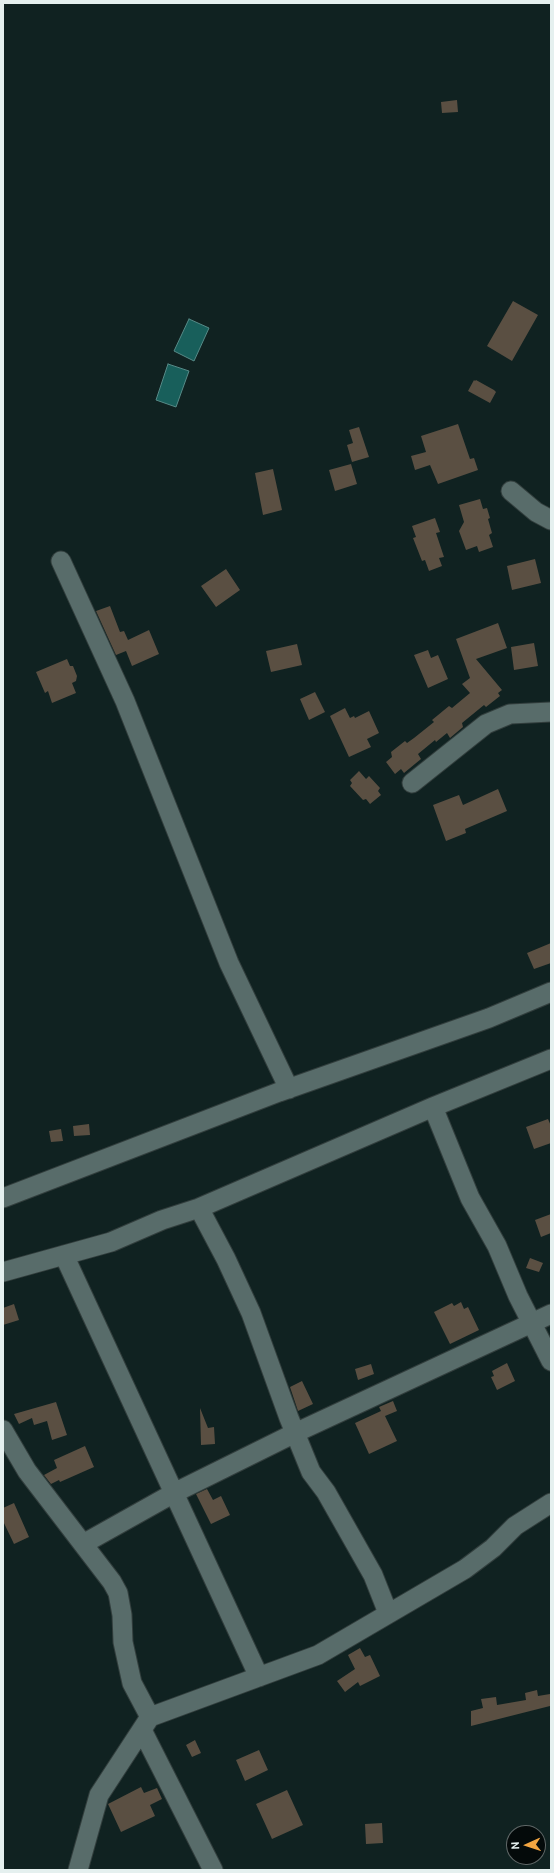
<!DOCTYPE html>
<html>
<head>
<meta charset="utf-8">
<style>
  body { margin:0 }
  #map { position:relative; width:554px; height:1873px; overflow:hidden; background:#102221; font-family:Cabin,sans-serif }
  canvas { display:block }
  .frame { position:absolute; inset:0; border:4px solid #e5f0ef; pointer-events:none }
  .north { position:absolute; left:506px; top:1825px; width:40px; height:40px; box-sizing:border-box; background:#040a0a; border:1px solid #5e6666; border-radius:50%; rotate:267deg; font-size:11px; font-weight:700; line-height:16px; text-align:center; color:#e5f0ef }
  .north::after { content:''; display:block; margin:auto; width:14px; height:18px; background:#f2a541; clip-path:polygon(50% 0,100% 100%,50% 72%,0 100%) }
</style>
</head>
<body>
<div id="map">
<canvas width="554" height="1873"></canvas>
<div class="frame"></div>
<div class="north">N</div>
</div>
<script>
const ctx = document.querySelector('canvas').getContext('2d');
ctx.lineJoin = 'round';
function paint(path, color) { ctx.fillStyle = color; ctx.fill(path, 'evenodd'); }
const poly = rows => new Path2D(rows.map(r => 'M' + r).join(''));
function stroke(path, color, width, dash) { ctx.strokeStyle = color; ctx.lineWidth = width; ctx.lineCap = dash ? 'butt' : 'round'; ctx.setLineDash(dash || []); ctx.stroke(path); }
const water = poly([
  [189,319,209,328,194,361,174,351,189,319],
  [168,364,189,371,176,407,156,400,168,364]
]);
const building = poly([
  [457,100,458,112,442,113,441,102],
  [513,301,538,315,512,361,487,346],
  [474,380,475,381,476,380,494,390,496,392,490,403,468,391],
  [458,424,470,459,474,458,478,470,438,484,430,465,415,470,411,456,426,452,421,436],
  [359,427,369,457,352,462,347,445,353,443,349,430],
  [351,464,357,484,335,491,329,470],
  [273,469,282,510,263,515,255,473],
  [480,499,483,509,487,508,490,518,488,519,492,533,489,535,493,547,479,552,477,546,466,550,459,531,464,522,459,505],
  [435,518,440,532,436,533,444,557,439,558,442,566,429,571,425,560,422,561,413,538,416,537,412,526],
  [535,559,541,583,512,590,507,566],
  [226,569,240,590,216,607,201,586],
  [110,606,120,632,124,631,128,640,149,630,159,654,132,666,126,651,116,655,96,611],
  [498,623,507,648,476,659,502,690,498,693,500,696,486,707,484,705,462,723,463,727,450,738,447,733,436,742,435,740,418,754,421,759,404,773,401,769,395,774,386,762,392,757,391,752,405,741,407,743,414,738,434,722,432,720,449,706,452,708,470,693,462,684,470,678,456,639],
  [534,643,538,666,514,670,511,647],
  [297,644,302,665,271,672,266,651],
  [428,650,431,658,438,655,448,679,428,688,414,655],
  [67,659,70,666,73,666,77,676,76,681,72,683,76,693,52,703,48,691,45,693,36,672],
  [315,692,325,712,309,720,300,699],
  [345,708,350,718,354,716,355,718,369,711,379,733,367,739,371,747,349,757,330,716],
  [359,771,366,779,369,776,380,788,378,791,381,795,370,804,366,799,363,800,350,786,352,783,350,780],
  [498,789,507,811,465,829,466,833,446,841,433,805,459,795,463,805],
  [551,943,551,963,534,969,527,953],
  [548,1119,551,1126,551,1143,534,1149,526,1127],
  [89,1124,90,1135,74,1136,73,1126],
  [61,1129,63,1141,51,1142,49,1131],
  [551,1214,551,1233,541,1237,535,1220],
  [530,1258,543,1263,539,1272,526,1268],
  [461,1302,464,1309,468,1307,479,1330,450,1344,434,1312,452,1303,454,1306],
  [14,1304,19,1320,3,1325,3,1308],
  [507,1363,515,1381,497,1390,491,1377,494,1376,492,1371],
  [371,1364,374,1374,358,1380,355,1369],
  [302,1381,313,1404,298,1411,290,1387],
  [393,1401,397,1411,385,1416,397,1441,369,1454,355,1423,381,1411,379,1407],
  [56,1402,67,1435,52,1440,47,1421,34,1425,32,1418,19,1424,14,1414],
  [200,1408,208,1428,214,1427,215,1444,201,1445],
  [85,1446,94,1467,60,1482,59,1480,51,1484,44,1475,57,1468,54,1460],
  [207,1489,213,1500,221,1496,230,1515,211,1524,196,1494],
  [14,1503,29,1537,14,1544,3,1521,3,1508],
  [360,1648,365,1657,370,1655,380,1676,360,1686,358,1682,345,1692,337,1681,355,1669,348,1655],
  [537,1690,538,1696,550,1694,550,1706,471,1726,471,1711,483,1708,481,1699,496,1697,497,1705,526,1700,525,1693],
  [195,1740,201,1753,192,1757,186,1745],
  [259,1750,268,1770,245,1781,236,1760],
  [141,1787,144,1793,157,1788,162,1799,150,1805,155,1816,121,1832,108,1804],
  [287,1790,303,1825,272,1839,256,1804],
  [382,1823,383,1843,366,1844,365,1824]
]);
const minor = poly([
  [511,491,536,512,551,520],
  [61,561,125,701,229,963,289,1089],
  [412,783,486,724,510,714,551,712],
  [433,1107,470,1198,497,1246,518,1296,551,1361],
  [3,1198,279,1092,489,1018,551,992],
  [199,1208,226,1259,251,1313,289,1418,311,1472,326,1492,373,1575,388,1613],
  [64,1255,259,1677],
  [3,1272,111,1242,162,1220,199,1208,433,1107,551,1059],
  [3,1430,27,1471,112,1582,118,1593,122,1615,123,1642,132,1683,150,1717],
  [83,1544,174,1493,295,1433,551,1314],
  [142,1730,213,1870],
  [78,1870,99,1795,150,1717,318,1655,465,1569,493,1548,515,1526,551,1503]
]);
paint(water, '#185f5b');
stroke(water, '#568a87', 1);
paint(building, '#5a4f42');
stroke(minor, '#323e3d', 21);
stroke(minor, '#586c6a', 19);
</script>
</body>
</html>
